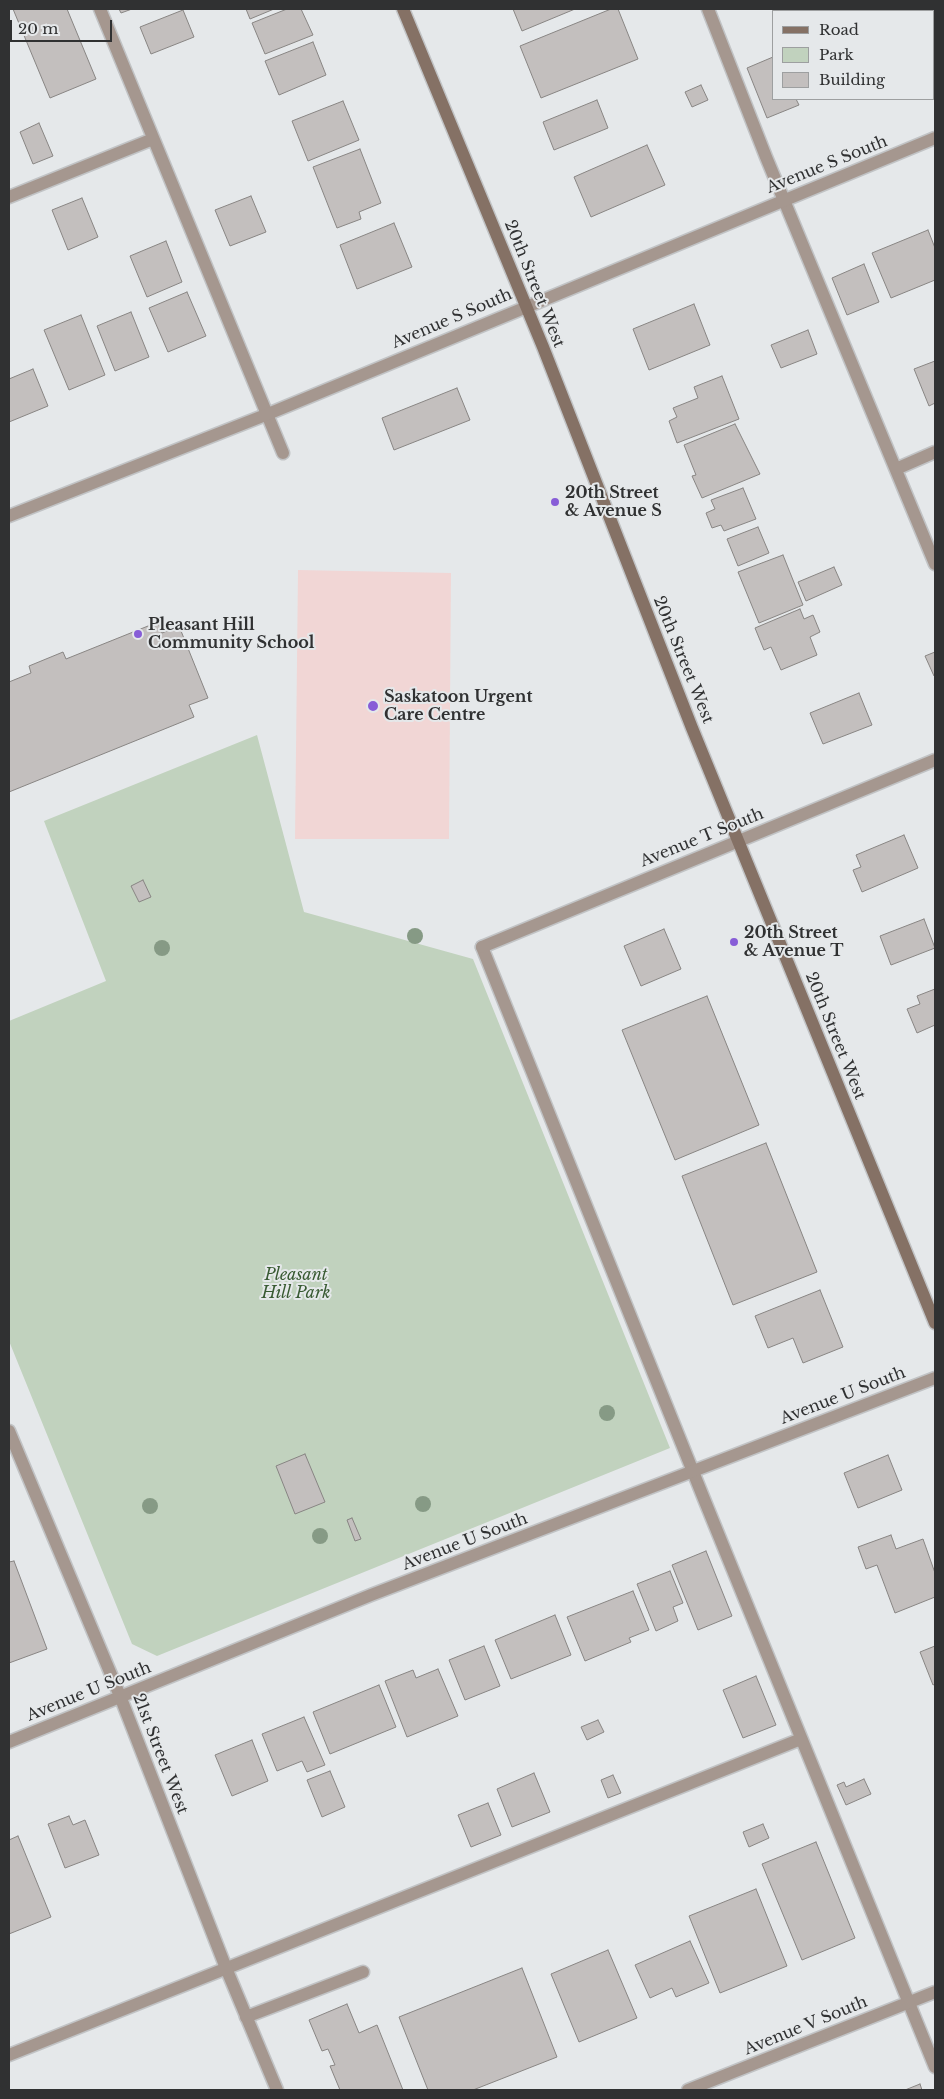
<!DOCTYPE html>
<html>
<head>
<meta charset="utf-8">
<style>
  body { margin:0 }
  #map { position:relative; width:944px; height:2099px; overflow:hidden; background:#e5e8ea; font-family:"Libre Baskerville",serif }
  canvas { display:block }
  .frame { position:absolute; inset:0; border:10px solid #303132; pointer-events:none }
  .legend { position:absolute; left:772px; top:10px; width:162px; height:90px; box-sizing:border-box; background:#e5e8ea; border:1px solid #9d9fa0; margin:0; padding:6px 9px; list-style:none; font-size:15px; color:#303132 }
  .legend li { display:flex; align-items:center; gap:10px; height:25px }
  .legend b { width:25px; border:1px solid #9d9fa0 }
  .scale { position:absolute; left:10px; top:20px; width:102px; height:22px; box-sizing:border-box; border:2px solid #303132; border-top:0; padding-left:6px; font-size:15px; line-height:18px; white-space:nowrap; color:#303132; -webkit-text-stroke:4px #e5e8ea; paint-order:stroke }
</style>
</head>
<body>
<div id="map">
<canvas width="944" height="2099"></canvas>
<div class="frame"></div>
<ul class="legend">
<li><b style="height:6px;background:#857165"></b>Road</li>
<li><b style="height:14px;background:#c1d2be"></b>Park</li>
<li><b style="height:14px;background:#c3bfbe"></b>Building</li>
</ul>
<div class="scale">20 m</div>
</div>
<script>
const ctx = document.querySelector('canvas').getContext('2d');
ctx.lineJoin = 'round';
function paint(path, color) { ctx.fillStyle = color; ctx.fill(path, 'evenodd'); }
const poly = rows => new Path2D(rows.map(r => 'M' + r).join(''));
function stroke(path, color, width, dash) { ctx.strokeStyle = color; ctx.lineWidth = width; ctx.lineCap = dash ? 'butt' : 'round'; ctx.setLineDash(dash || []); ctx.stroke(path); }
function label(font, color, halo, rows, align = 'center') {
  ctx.font = font + ' "Libre Baskerville",serif'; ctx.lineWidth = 4; ctx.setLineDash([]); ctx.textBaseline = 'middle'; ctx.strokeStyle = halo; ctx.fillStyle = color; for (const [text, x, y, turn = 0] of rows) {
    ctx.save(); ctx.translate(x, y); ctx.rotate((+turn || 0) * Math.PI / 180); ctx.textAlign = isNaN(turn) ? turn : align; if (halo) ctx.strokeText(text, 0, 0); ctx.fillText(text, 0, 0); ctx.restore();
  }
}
const medical = poly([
  [298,570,451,573,449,839,295,839]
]);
const green = poly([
  [257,735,304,912,473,959,670,1448,157,1656,132,1644,9,1341,9,1021,106,981,44,821]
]);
const building = poly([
  [13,9,67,9,96,79,50,98,13,9],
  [119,9,132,9,121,13,119,9],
  [246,9,274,9,250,19,246,9],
  [287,9,301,9,313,35,265,54,252,23,287,9],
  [513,9,575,9,522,31,513,9],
  [611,9,618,9,638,59,541,98,520,46,611,9],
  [869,9,885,9,886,11,864,11,869,9],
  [890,9,926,9,927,11,891,11,890,9],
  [183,10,194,37,151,54,140,27,183,10],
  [933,25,935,31,935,48,933,49,933,25],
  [313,42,326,75,279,95,265,61,313,42],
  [773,57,773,99,796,99,799,105,767,118,747,68,773,57],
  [701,85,708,100,692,107,685,92,701,85],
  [597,100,608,128,554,150,543,122,597,100],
  [343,101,359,140,308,161,292,121,343,101],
  [39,123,53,156,33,164,20,132,39,123],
  [647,145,665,185,591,217,574,177,647,145],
  [360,149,381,203,359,212,361,219,337,228,313,167,360,149],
  [251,196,266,232,230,246,215,210,251,196],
  [82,198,98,237,68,250,52,210,82,198],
  [394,223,412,267,357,289,340,245,394,223],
  [928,230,935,248,935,280,891,298,872,253,928,230],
  [166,241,182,282,147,297,130,256,166,241],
  [864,264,879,302,847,315,832,278,864,264],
  [187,292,206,336,168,352,149,308,187,292],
  [694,304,710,345,649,370,633,329,694,304],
  [131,312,149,357,115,371,97,326,131,312],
  [81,315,105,375,69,390,44,330,81,315],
  [808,330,817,354,781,368,771,345,808,330],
  [935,361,935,403,929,406,914,369,935,361],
  [33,369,48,406,9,422,9,379,33,369],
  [722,376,739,419,677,443,669,421,677,417,673,408,698,398,694,387,722,376],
  [457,388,470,420,394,450,382,418,457,388],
  [735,424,760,474,702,498,692,476,696,475,684,445,735,424],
  [743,488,756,519,724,531,721,525,712,528,706,513,715,509,711,500,743,488],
  [758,527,769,553,738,566,727,539,758,527],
  [783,555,803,605,759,623,738,572,783,555],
  [834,567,842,585,806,601,798,582,834,567],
  [800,609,804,619,813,615,820,632,810,637,817,655,781,670,771,647,764,650,755,628,800,609],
  [158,622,162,633,179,626,208,698,189,705,194,717,9,792,9,682,31,673,29,666,63,652,66,659,158,622],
  [935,652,935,676,934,676,925,656,935,652],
  [859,693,872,725,823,744,810,713,859,693],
  [904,835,918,868,862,892,853,870,861,867,856,855,904,835],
  [143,880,151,897,139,902,131,886,143,880],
  [924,919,935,948,891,965,880,936,924,919],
  [664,929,681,969,641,986,624,946,664,929],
  [935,989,935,1025,917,1033,907,1009,920,1004,917,996,935,989],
  [707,996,759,1125,675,1160,622,1030,707,996],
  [766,1143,817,1272,733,1305,682,1176,766,1143],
  [820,1290,843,1347,803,1363,793,1338,768,1348,755,1316,820,1290],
  [305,1454,325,1502,295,1514,276,1466,305,1454],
  [888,1455,902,1490,858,1508,844,1473,888,1455],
  [352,1518,361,1539,355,1541,347,1520,352,1518],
  [891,1535,896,1549,923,1539,935,1573,935,1597,895,1613,877,1565,866,1569,858,1547,891,1535],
  [706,1551,732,1616,698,1630,672,1565,706,1551],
  [14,1561,47,1649,9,1663,9,1562,14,1561],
  [670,1571,683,1603,673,1607,678,1621,656,1631,637,1584,670,1571],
  [633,1591,649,1630,629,1638,631,1642,585,1661,567,1617,633,1591],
  [555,1615,571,1655,511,1679,495,1640,555,1615],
  [484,1646,500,1686,465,1700,449,1660,484,1646],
  [935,1646,935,1684,933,1685,920,1652,935,1646],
  [438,1669,458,1716,407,1737,385,1681,413,1670,416,1678,438,1669],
  [756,1676,776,1725,743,1738,723,1690,756,1676],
  [379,1685,396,1727,330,1754,313,1712,379,1685],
  [304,1717,325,1765,307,1772,302,1761,277,1771,262,1734,304,1717],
  [598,1720,604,1732,587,1740,581,1727,598,1720],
  [252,1740,268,1781,232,1796,215,1755,252,1740],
  [330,1771,345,1807,322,1817,307,1780,330,1771],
  [534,1773,550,1812,512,1827,497,1789,534,1773],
  [613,1775,621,1793,608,1798,601,1780,613,1775],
  [864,1779,871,1794,846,1805,837,1785,844,1782,846,1787,864,1779],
  [488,1803,501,1835,471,1847,458,1815,488,1803],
  [69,1816,73,1825,85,1820,99,1855,65,1868,48,1824,69,1816],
  [763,1824,769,1838,749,1847,743,1832,763,1824],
  [18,1836,51,1917,9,1934,9,1840,18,1836],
  [816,1842,855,1938,802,1960,762,1864,816,1842],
  [756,1889,787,1966,720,1993,689,1916,756,1889],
  [690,1941,709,1983,676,1997,672,1988,650,1998,635,1965,690,1941],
  [608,1950,637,2018,579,2042,551,1974,608,1950],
  [522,1968,557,2057,473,2090,428,2090,399,2017,522,1968],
  [347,2004,359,2033,377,2025,403,2090,340,2090,330,2066,335,2065,328,2049,322,2051,309,2020,347,2004],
  [920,2084,922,2090,905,2090,920,2084]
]);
const service = poly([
  [100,9,283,453],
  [708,9,766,157,935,564],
  [9,197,153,139],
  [896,469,935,452],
  [482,947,704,1499,935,2067],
  [246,2017,363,1972],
  [9,2055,801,1739]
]);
const minor = poly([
  [9,516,268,414,935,138],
  [482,947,935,760],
  [9,1431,120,1696,226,1968,277,2090],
  [9,1742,371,1595,935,1378],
  [688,2090,935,1992]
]);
const secondary = poly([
  [403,9,543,347,692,728,935,1323]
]);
const trees = [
  [415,936],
  [162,948],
  [607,1413],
  [423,1504],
  [150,1506],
  [320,1536]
];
const markers = [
  [555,502,5,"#875dd7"],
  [138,634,5,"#875dd7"],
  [373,706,6,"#875dd7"],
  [734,942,5,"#875dd7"]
];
const streetNames = [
  ["Avenue S South",827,165,-22],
  ["20th Street West",534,284,68],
  ["Avenue S South",452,319,-23],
  ["20th Street West",683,660,68],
  ["Avenue T South",702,838,-22],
  ["20th Street West",835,1036,68],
  ["Avenue U South",843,1396,-21],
  ["Avenue U South",465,1542,-21],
  ["Avenue U South",89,1692,-22],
  ["21st Street West",160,1754,69],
  ["Avenue V South",806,2026,-22]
];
const poiNames = [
  ["20th Street",565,493],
  ["& Avenue S",565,511],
  ["Pleasant Hill",148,625],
  ["Community School",148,643],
  ["Saskatoon Urgent",384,697],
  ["Care Centre",384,715],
  ["20th Street",744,933],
  ["& Avenue T",744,951]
];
const parkNames = [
  ["Pleasant",296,1275],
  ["Hill Park",296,1293]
];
paint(medical, '#f1d6d5');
paint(green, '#c1d2be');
paint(building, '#c3bfbe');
stroke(building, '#888583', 1);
stroke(service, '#c1c3c5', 15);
stroke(minor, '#c1c3c5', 15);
stroke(secondary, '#c1c3c5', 15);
stroke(service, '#a5978f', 12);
stroke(minor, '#a5978f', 12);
stroke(secondary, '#857165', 12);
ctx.fillStyle = '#869a85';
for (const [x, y] of trees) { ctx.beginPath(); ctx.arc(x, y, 8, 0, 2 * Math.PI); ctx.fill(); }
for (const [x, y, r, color] of markers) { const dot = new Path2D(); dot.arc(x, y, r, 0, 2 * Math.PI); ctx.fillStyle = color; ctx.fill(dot); stroke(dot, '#e5e8ea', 2); }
label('16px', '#303132', '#e5e8ea', streetNames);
label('bold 16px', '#303132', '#e5e8ea', poiNames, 'left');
label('italic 16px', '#385a32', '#e5e8ea', parkNames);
</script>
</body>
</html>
